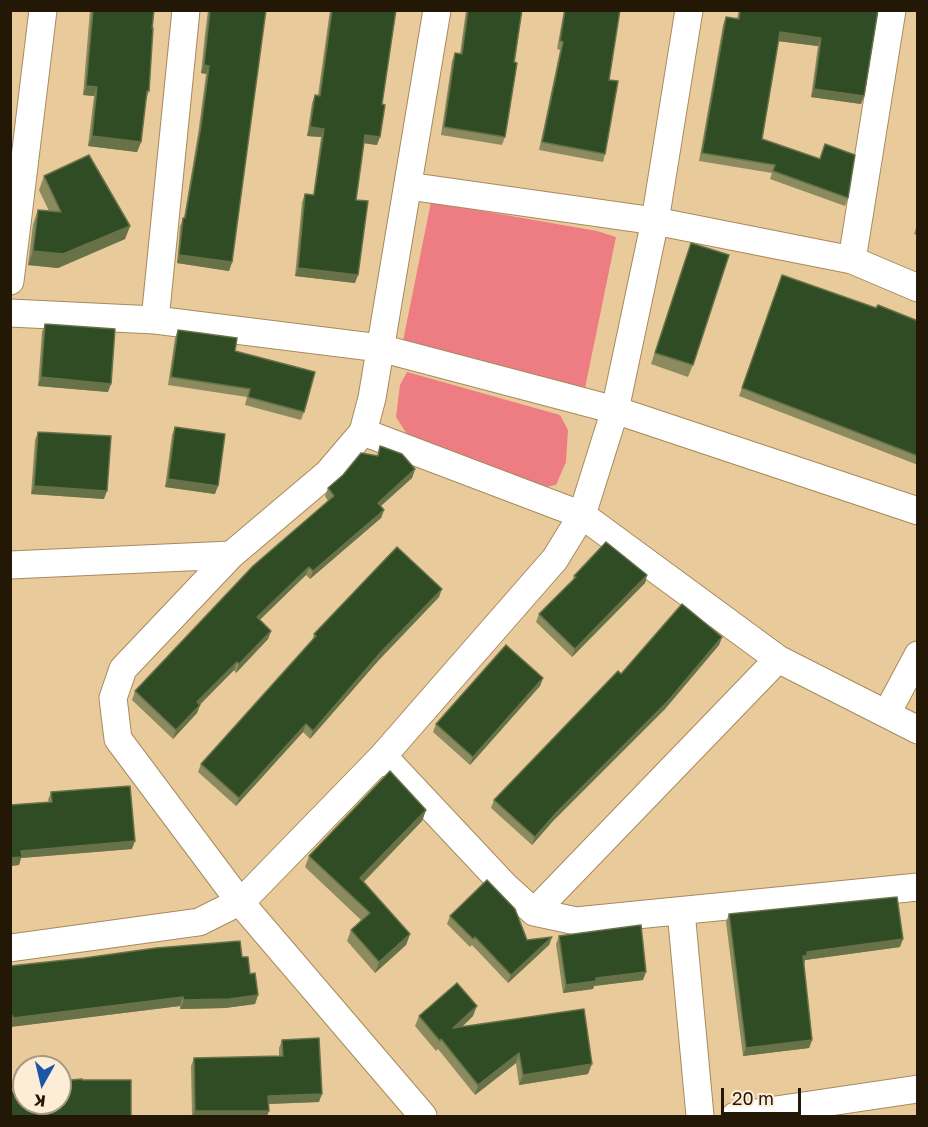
<!DOCTYPE html>
<html>
<head>
<meta charset="utf-8">
<style>
  body { margin:0 }
  #map { position:relative; width:928px; height:1127px; overflow:hidden; background:#e9ca9b; font-family:"Golos Text",sans-serif }
  canvas { display:block }
  .frame { position:absolute; inset:0; border:12px solid #231806; pointer-events:none }
  .north { position:absolute; left:12px; top:1055px; width:60px; height:60px; box-sizing:border-box; background:#fdedd6; border:2px solid #a69883; border-radius:50%; rotate:188deg; font-size:16px; font-weight:700; line-height:24px; text-align:center; color:#231806 }
  .north::after { content:''; display:block; margin:auto; width:21px; height:27px; background:#1c56a8; clip-path:polygon(50% 0,100% 100%,50% 72%,0 100%) }
  .scale { position:absolute; left:721px; top:1088px; width:80px; height:27px; box-sizing:border-box; border:3px solid #231806; border-top:0; padding-left:8px; font-size:18px; line-height:21px; white-space:nowrap; color:#231806; -webkit-text-stroke:4px #fdedd6; paint-order:stroke }
</style>
</head>
<body>
<div id="map">
<canvas width="928" height="1127"></canvas>
<div class="frame"></div>
<div class="north">K</div>
<div class="scale">20 m</div>
</div>
<script>
const ctx = document.querySelector('canvas').getContext('2d');
ctx.lineJoin = 'round';
function paint(path, color) { ctx.fillStyle = color; ctx.fill(path, 'evenodd'); }
const poly = rows => new Path2D(rows.map(r => 'M' + r).join(''));
function stroke(path, color, width, dash) { ctx.strokeStyle = color; ctx.lineWidth = width; ctx.lineCap = dash ? 'butt' : 'round'; ctx.setLineDash(dash || []); ctx.stroke(path); }
const green = poly([
  [431,202,597,231,616,237,585,388,403,341],
  [407,372,560,415,568,430,566,462,556,485,535,489,415,447,396,417,400,385]
]);
const minor = poly([
  [408,186,655,221,852,260,918,288],
  [852,260,892,10],
  [10,281,43,10],
  [10,313,155,320,380,348,615,410,918,511],
  [155,320,186,10],
  [363,432,582,515,778,659,918,730],
  [10,565,231,555],
  [887,713,918,655],
  [383,756,505,886,534,912,576,921,918,887],
  [681,911,700,1116],
  [534,912,778,659],
  [10,948,199,922,243,900,383,756,555,559,582,515,615,410,655,221,689,10],
  [423,1116,240,902,118,739,113,698,123,669,231,555,328,473,363,432,372,398,437,10],
  [735,1116,918,1089]
]);
const wall = poly([
  [90,10,154,10,149,91,146,100,141,142,137,152,88,146,94,96,83,95],
  [208,10,266,10,232,262,229,271,177,263,180,226,184,218,198,134,206,74,201,73,205,34],
  [330,10,396,10,382,104,377,145,364,143,356,200,355,283,295,276,302,202,305,194,313,195,321,137,307,136,312,103,315,95,318,95],
  [466,10,522,10,505,137,502,145,441,135,452,61,455,53,460,54],
  [564,10,621,10,619,15,609,80,605,154,603,162,539,150,560,50,557,49,563,15],
  [739,10,878,10,864,96,861,104,811,97,818,46,778,41,762,139,848,198,845,206,770,179,772,173,699,161,723,25,726,17,737,19],
  [44,176,130,226,125,239,58,268,28,265,33,224,38,210,49,211,39,190],
  [918,223,918,235,914,234],
  [687,254,693,365,688,377,651,364],
  [782,275,876,308,918,321,918,465,739,396],
  [45,324,108,392,38,386,42,332],
  [178,330,235,351,304,412,301,420,245,405,247,397,168,385,175,338],
  [175,427,215,494,165,487,172,435],
  [38,432,104,499,31,494,35,440],
  [380,446,415,469,412,478,381,506,384,510,381,518,310,579,306,575,260,620,271,631,268,639,236,673,234,670,200,705,197,713,173,739,132,700,135,691,328,501,325,496,328,488,377,456],
  [647,575,645,583,572,657,536,622,539,614,573,580,574,576],
  [439,597,378,661,310,739,303,732,236,806,198,772,201,764,312,641,314,634],
  [722,637,719,645,665,709,553,821,532,845,491,808,494,800,621,674],
  [543,678,540,686,470,765,433,732,436,724],
  [51,792,132,849,21,858,19,865,10,866,10,805,49,802,48,800],
  [426,810,422,821,364,882,410,934,406,945,375,973,347,941,351,930,361,920,305,867,309,856],
  [729,914,900,947,805,960,804,964,812,1040,809,1048,743,1056,726,922],
  [450,916,527,940,552,937,549,945,508,983,472,945,470,947,447,924],
  [559,936,643,980,594,986,593,989,563,993,556,944],
  [242,957,258,995,255,1004,225,1008,180,1009,180,1006,10,1027,10,966],
  [419,1016,473,1016,462,1027,588,1074,519,1085,516,1063,475,1095,438,1049,436,1051,415,1026],
  [282,1040,319,1102,269,1104,269,1111,267,1116,192,1116,191,1066,194,1058,279,1056,279,1048]
]);
const shadedWall = poly([
  [780,32,821,38,818,46,777,41],
  [204,65,209,66,206,74,201,73],
  [86,86,97,87,94,96,83,95],
  [814,89,864,96,861,104,811,97],
  [310,127,324,129,321,137,307,136],
  [365,135,380,137,377,145,362,143],
  [92,136,141,142,137,152,88,146],
  [130,226,125,239,58,268,28,265,33,251],
  [179,255,232,262,229,271,177,263],
  [298,268,358,275,355,283,295,276],
  [41,377,111,384,108,392,38,386],
  [415,469,412,478,375,511,378,503],
  [168,479,218,486,215,494,165,487],
  [34,486,107,491,104,499,31,494],
  [384,510,381,518,310,579,313,571],
  [309,567,306,575,254,625,257,617],
  [647,575,645,583,572,657,575,649],
  [442,589,439,597,378,661,310,739,313,731,381,652],
  [271,631,268,639,236,673,239,664],
  [722,637,719,645,665,709,553,821,532,845,535,837,556,813],
  [237,662,234,670,194,710,197,702],
  [543,678,540,686,470,765,473,757],
  [200,705,197,713,173,739,176,730],
  [306,724,303,732,236,806,239,798],
  [426,810,422,821,356,889,360,878],
  [135,841,132,849,21,858,19,865,10,866,10,858,21,851],
  [410,934,406,945,375,973,379,962],
  [552,937,549,945,508,983,511,975],
  [903,939,900,947,805,960,804,964,803,956,807,952],
  [646,972,643,980,594,986,593,989,563,993,566,985,596,978],
  [258,995,255,1004,225,1008,180,1009,184,1000],
  [183,997,180,1006,10,1027,13,1018],
  [477,1006,473,1016,450,1038,453,1028],
  [812,1040,809,1048,743,1056,746,1048],
  [519,1053,516,1063,475,1095,478,1085],
  [592,1064,588,1074,519,1085,523,1075],
  [322,1094,319,1102,265,1104,268,1096],
  [195,1111,269,1111,267,1116,193,1116]
]);
const building = poly([
  [93,10,154,10,152,28,153,28,149,91,147,91,141,142,92,136,97,87,86,86,93,10],
  [210,10,266,10,232,262,179,255,183,218,185,218,201,126,209,66,204,65,210,10],
  [332,10,396,10,382,104,385,105,380,137,365,135,356,200,368,201,358,275,298,268,305,194,314,195,324,129,310,127,315,95,320,96,332,10],
  [468,10,522,10,514,62,517,63,505,137,444,127,455,53,462,54,468,10],
  [565,10,620,10,609,80,618,81,605,154,542,142,563,42,560,41,565,10],
  [740,10,878,10,864,96,814,89,821,38,780,32,762,139,820,159,825,144,855,155,848,198,773,171,775,165,702,153,726,17,739,19,740,10],
  [89,155,130,226,63,254,33,251,38,210,61,212,44,176,89,155],
  [691,243,729,255,693,365,655,353,691,243],
  [782,275,876,308,878,305,918,321,918,456,742,388,782,275],
  [45,324,115,329,111,384,41,377,45,324],
  [178,330,237,338,235,351,315,372,304,412,248,397,250,389,171,377,178,330],
  [175,427,225,434,218,486,168,479,175,427],
  [38,432,111,436,107,491,34,486,38,432],
  [380,446,402,454,415,469,378,503,384,510,313,571,309,567,257,617,271,631,239,664,237,662,197,702,200,705,176,730,135,691,253,566,334,496,328,488,343,475,361,453,378,456,380,446],
  [606,542,647,575,575,649,539,614,576,577,574,576,606,542],
  [397,547,442,589,381,652,313,731,306,724,239,798,201,764,316,636,314,634,397,547],
  [682,604,722,637,668,701,556,813,535,837,494,800,618,671,621,674,682,604],
  [506,645,543,678,473,757,436,724,506,645],
  [390,771,426,810,360,878,410,934,379,962,351,930,370,913,309,856,390,771],
  [130,786,135,841,21,851,22,857,10,858,10,805,52,802,51,792,130,786],
  [487,880,515,909,527,940,552,937,511,975,475,937,473,939,450,916,487,880],
  [897,897,903,939,807,952,807,956,803,956,812,1040,746,1048,729,914,897,897],
  [641,925,646,972,596,978,596,981,566,985,559,936,641,925],
  [240,941,242,957,248,957,250,974,255,973,258,995,229,999,184,1000,183,997,13,1018,13,1016,10,1016,10,966,84,958,156,948,240,941],
  [457,983,477,1006,453,1028,584,1009,592,1064,523,1075,519,1053,478,1085,441,1039,440,1041,419,1016,457,983],
  [319,1038,322,1094,268,1096,269,1111,195,1111,194,1058,283,1056,282,1040,319,1038],
  [82,1079,82,1080,131,1080,131,1116,10,1116,10,1092,24,1091,24,1103,60,1103,60,1081,82,1079]
]);
paint(green, '#ed7d83');
stroke(minor, '#a78a5d', 29);
stroke(minor, '#fff', 27);
paint(wall, '#8c8b60');
paint(shadedWall, '#687248');
paint(building, '#304c25');
stroke(building, '#687248', 1.5);
</script>
</body>
</html>
